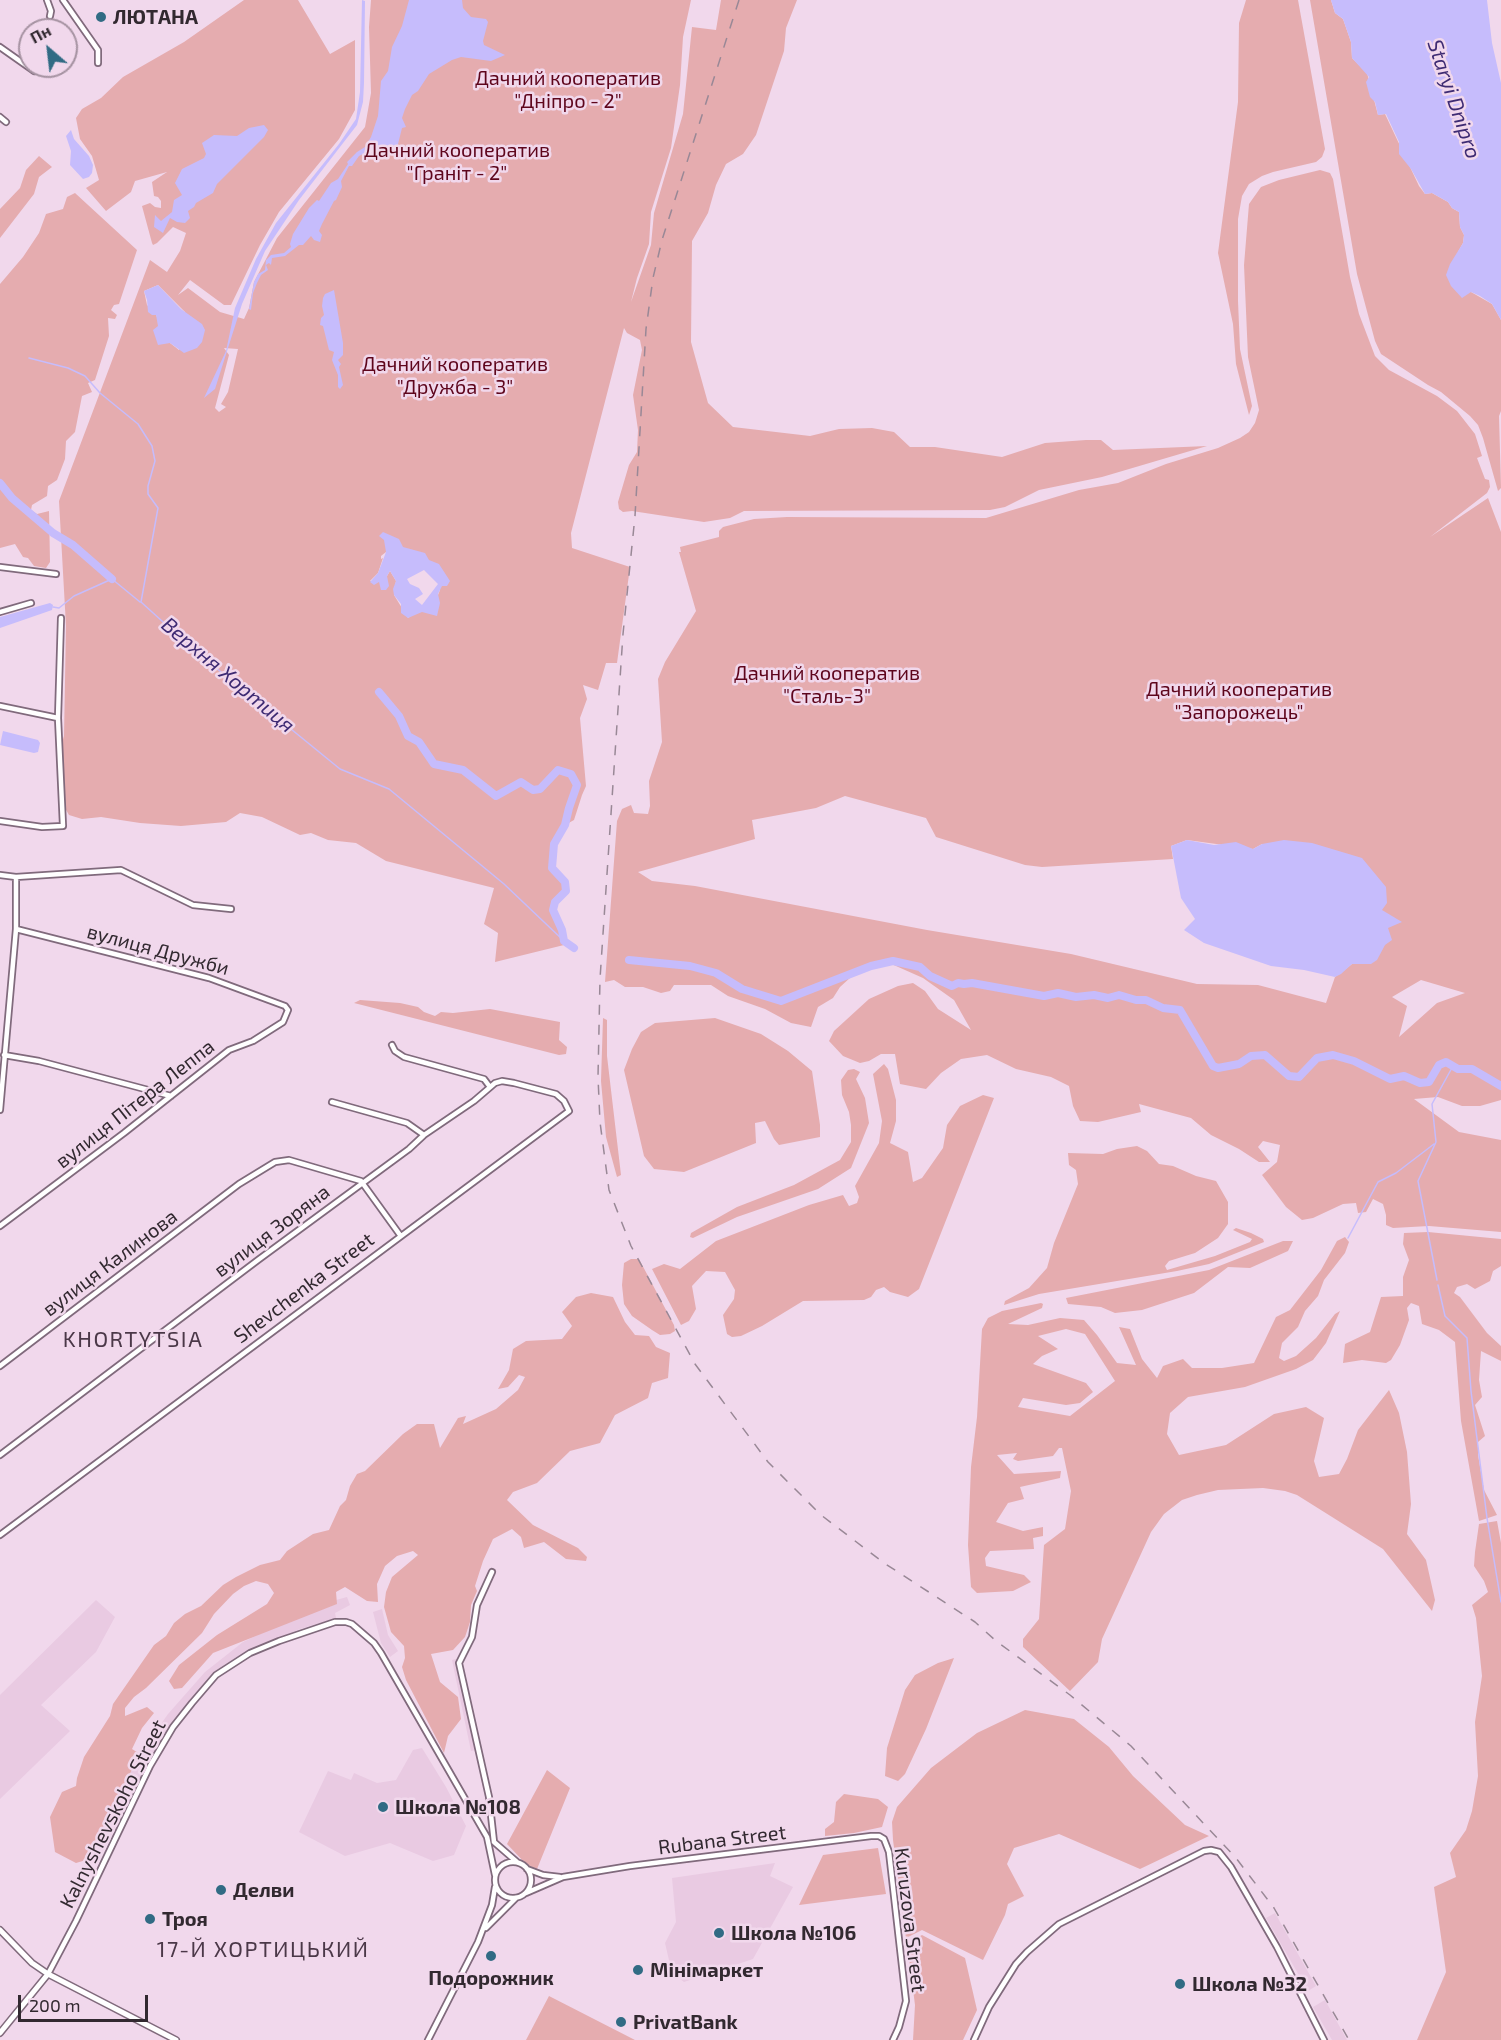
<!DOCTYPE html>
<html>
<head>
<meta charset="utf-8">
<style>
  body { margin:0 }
  #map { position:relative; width:1501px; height:2040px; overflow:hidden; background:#f1d8ec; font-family:"Exo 2",sans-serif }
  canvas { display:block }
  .north { position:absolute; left:18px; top:18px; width:60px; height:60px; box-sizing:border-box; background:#f1d8ec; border:2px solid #a592a1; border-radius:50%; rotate:332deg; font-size:16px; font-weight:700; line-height:24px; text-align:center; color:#322930 }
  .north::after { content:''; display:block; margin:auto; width:21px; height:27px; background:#316b84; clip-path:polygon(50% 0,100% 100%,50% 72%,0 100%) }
  .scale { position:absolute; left:18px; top:1995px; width:130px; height:27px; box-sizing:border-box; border:3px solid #322930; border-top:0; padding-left:8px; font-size:18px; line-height:21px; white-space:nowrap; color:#322930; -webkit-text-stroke:4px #f1d8ec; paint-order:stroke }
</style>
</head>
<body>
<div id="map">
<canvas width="1501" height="2040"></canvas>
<div class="north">Пн</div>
<div class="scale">200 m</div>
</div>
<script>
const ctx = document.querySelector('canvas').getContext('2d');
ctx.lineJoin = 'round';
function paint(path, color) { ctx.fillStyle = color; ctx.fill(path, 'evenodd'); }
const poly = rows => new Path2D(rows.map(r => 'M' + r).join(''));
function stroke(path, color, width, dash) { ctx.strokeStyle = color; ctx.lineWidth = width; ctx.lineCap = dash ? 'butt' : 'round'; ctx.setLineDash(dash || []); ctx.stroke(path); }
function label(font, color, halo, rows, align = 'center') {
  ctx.font = font + ' "Exo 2",sans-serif'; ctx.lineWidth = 5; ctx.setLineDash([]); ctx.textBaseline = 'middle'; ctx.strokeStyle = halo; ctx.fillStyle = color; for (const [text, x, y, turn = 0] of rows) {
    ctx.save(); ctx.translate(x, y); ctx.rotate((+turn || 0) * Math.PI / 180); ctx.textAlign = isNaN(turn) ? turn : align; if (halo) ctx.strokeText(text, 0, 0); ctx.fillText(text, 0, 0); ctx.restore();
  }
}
const built = poly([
  [347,1597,350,1605,335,1613,336,1618,300,1629,251,1649,224,1665,211,1677,174,1719,150,1759,96,1865,86,1860,140,1754,168,1714,205,1672,243,1642,270,1629,336,1604,336,1600],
  [96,1600,115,1617,96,1652,41,1705,70,1731,0,1799,0,1695],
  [382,1609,388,1635,398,1651,390,1657,381,1643,373,1612],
  [456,1659,476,1750,471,1751,452,1660],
  [422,1748,446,1787,466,1826,454,1855,433,1861,390,1843,345,1856,299,1832,328,1771,351,1780,354,1773,377,1783,396,1780,413,1750],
  [775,1863,770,1876,793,1887,753,1959,684,1982,672,1973,665,1943,676,1922,672,1878],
  [1275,1913,1316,1986,1308,1991,1266,1918],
  [1325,2000,1347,2040,1332,2040,1313,2007]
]);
const green = poly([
  [244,0,298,0,330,54,355,40,355,110,339,139,279,212,260,245,231,305,224,305,190,280,178,295,188,288,220,312,244,319,249,308,254,282,277,238,365,127,371,93,369,27,371,0,691,0,683,37,680,85,671,148,651,212,649,244,637,278,631,302,651,245,654,213,683,114,692,27,716,30,721,0,797,0,786,28,784,51,756,135,743,154,726,164,716,185,708,213,692,241,691,342,708,403,733,427,810,436,839,429,872,428,894,432,910,447,935,447,1002,457,1045,443,1086,440,1101,440,1113,450,1207,446,1102,477,1039,490,1005,507,990,510,744,511,730,518,704,522,632,511,623,512,619,509,618,502,629,465,637,452,638,430,633,395,642,350,640,340,627,333,624,328,571,533,572,548,630,567,617,663,606,663,598,690,583,685,587,699,580,718,586,786,582,795,574,820,565,825,554,845,552,868,565,882,566,891,555,902,553,910,562,930,560,938,564,945,495,962,498,933,484,924,494,888,386,861,356,843,328,840,311,833,300,835,262,817,240,813,226,822,181,826,140,823,101,817,82,819,69,815,61,801,60,749,64,736,66,626,59,501,150,260,167,272,180,251,186,233,173,227,157,243,153,245,152,243,142,206,150,203,155,207,161,208,161,201,158,197,154,196,152,182,167,172,135,181,131,192,106,211,86,188,99,180,92,156,80,139,76,118,82,109,101,98,123,77,184,42],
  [158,285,185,312,179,350,170,343,156,315,147,305,144,291],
  [224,348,238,349,228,392,221,404,226,407,219,412,215,408,229,355],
  [386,552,436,564,440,590,438,595,408,618,394,595,396,581,390,571,387,576,379,581,370,581,378,573,383,558,381,559,381,556],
  [1246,0,1298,0,1325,149,1322,157,1316,162,1273,172,1262,176,1249,184,1242,196,1238,219,1238,301,1240,349,1252,406,1249,415,1236,364,1233,324,1218,253,1238,102,1239,23],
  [1310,0,1331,0,1335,13,1343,19,1351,42,1352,58,1367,73,1378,115,1385,114,1419,186,1425,194,1432,193,1448,202,1452,208,1459,212,1460,227,1464,235,1463,243,1458,252,1471,292,1492,304,1501,320,1501,411,1499,416,1501,488,1498,491,1483,438,1478,425,1470,416,1441,392,1428,385,1381,354,1375,341,1357,274],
  [39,156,52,167,39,177,34,194,0,238,0,209,20,188,26,170],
  [1320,170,1330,173,1333,179,1350,277,1359,314,1375,356,1389,370,1437,396,1457,411,1475,434,1482,456,1477,458,1485,479,1489,480,1490,487,1487,493,1430,537,1488,498,1501,532,1501,1100,1480,1106,1462,1106,1438,1097,1414,1099,1459,1132,1501,1140,1501,1232,1429,1226,1393,1228,1386,1225,1386,1215,1383,1204,1373,1199,1366,1212,1358,1213,1356,1203,1343,1204,1313,1218,1302,1220,1286,1207,1262,1175,1277,1162,1280,1145,1263,1141,1258,1147,1270,1162,1259,1162,1239,1149,1211,1135,1191,1118,1139,1104,1141,1112,1098,1122,1080,1121,1073,1106,1069,1086,1051,1077,1016,1069,987,1055,961,1059,941,1073,926,1089,900,1084,895,1054,881,1054,869,1061,860,1063,843,1056,829,1041,834,1031,869,999,898,986,913,983,925,991,938,1009,971,1030,954,1000,923,978,887,962,860,970,851,977,840,987,833,998,818,1007,811,1027,791,1023,765,1009,728,996,711,985,674,985,670,991,661,993,643,987,625,987,614,980,605,982,617,821,622,809,631,805,634,813,648,814,650,806,649,781,662,742,658,679,665,662,696,611,679,552,681,552,680,547,719,537,719,531,723,527,754,519,787,517,986,518,1079,490,1118,483,1166,464,1218,448,1240,438,1249,432,1255,423,1259,410,1248,357,1244,265,1249,204,1261,187,1279,180],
  [845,796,926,818,936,837,1025,865,1042,867,1173,859,1171,846,1187,840,1253,849,1262,844,1362,963,1352,964,1335,977,1326,1003,1258,985,1197,984,1071,954,927,930,695,886,652,881,638,872,755,839,752,820,816,808],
  [1421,980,1465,993,1437,1003,1399,1037,1407,1006,1392,997],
  [75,193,137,250,119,304,114,305,111,310,117,315,115,319,108,318,109,336,95,380,88,383,92,392,82,396,75,432,66,441,65,459,57,480,48,486,47,496,32,505,31,510,37,514,49,511,50,562,46,568,34,566,28,558,23,557,15,544,0,548,0,284,23,257,39,233,46,214,63,209,67,197],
  [360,1000,400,1003,418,1007,424,1012,435,1016,441,1012,453,1013,490,1009,560,1022,559,1040,567,1047,566,1054,559,1055,354,1003],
  [603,1018,607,1020,607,1056,621,1175,617,1177,606,1137,601,1081],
  [715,1018,761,1034,788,1051,812,1071,820,1125,820,1137,779,1145,774,1139,765,1121,755,1123,756,1143,684,1172,654,1169,644,1156,624,1070,632,1049,641,1032,655,1023],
  [884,1064,888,1069,896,1100,896,1121,890,1143,908,1152,913,1182,922,1178,943,1148,947,1125,960,1106,983,1095,994,1098,919,1289,908,1297,890,1292,884,1287,876,1290,871,1297,864,1300,803,1301,762,1326,741,1336,732,1337,727,1334,723,1315,734,1299,735,1290,725,1272,706,1271,692,1286,696,1309,689,1321,681,1325,652,1269,664,1264,680,1269,716,1241,809,1205,843,1195,849,1206,857,1203,859,1197,855,1186,879,1143,882,1121,873,1074],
  [854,1069,860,1072,856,1079,865,1098,869,1123,851,1168,818,1189,737,1217,693,1238,690,1237,691,1233,737,1207,794,1185,840,1160,851,1142,851,1125,849,1112,842,1095,841,1080,848,1070],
  [1137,1146,1147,1151,1159,1164,1173,1166,1196,1176,1216,1181,1228,1202,1228,1224,1218,1238,1195,1253,1169,1261,1165,1266,1167,1270,1215,1256,1250,1242,1252,1239,1233,1230,1236,1228,1251,1233,1263,1239,1264,1242,1209,1264,1177,1271,1039,1294,1004,1305,1005,1301,1029,1288,1047,1268,1054,1243,1078,1184,1076,1170,1069,1165,1068,1153,1103,1154,1117,1149],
  [1428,1232,1501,1239,1501,1266,1493,1271,1490,1281,1475,1289,1467,1284,1457,1287,1454,1293,1460,1297,1487,1333,1501,1346,1501,1361,1481,1351,1479,1380,1482,1397,1475,1405,1485,1436,1478,1442,1478,1455,1484,1490,1497,1515,1479,1521,1461,1421,1455,1342,1439,1330,1422,1324,1419,1306,1411,1303,1407,1308,1409,1320,1400,1345,1391,1360,1386,1363,1362,1360,1343,1363,1345,1344,1370,1332,1381,1297,1403,1296,1403,1277,1409,1260,1403,1244,1404,1233],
  [1345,1237,1349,1242,1345,1253,1324,1280,1318,1296,1305,1311,1298,1327,1282,1343,1279,1358,1284,1361,1296,1356,1316,1338,1335,1314,1340,1311,1326,1343,1313,1360,1296,1369,1245,1387,1188,1397,1170,1413,1167,1434,1179,1455,1226,1445,1274,1414,1306,1407,1324,1418,1314,1461,1319,1477,1339,1474,1347,1459,1358,1430,1389,1390,1399,1413,1407,1452,1411,1504,1407,1534,1426,1560,1435,1600,1432,1611,1383,1549,1297,1495,1285,1491,1263,1488,1218,1490,1197,1495,1182,1500,1164,1514,1151,1532,1102,1639,1098,1662,1070,1691,1023,1647,1023,1639,1039,1619,1044,1545,1065,1529,1071,1491,1062,1448,1059,1448,1053,1456,1018,1461,1013,1459,1017,1453,997,1455,1014,1474,1061,1471,1060,1478,1020,1487,1024,1499,1008,1503,996,1522,1023,1531,1043,1527,1043,1536,1033,1538,1034,1549,990,1551,985,1558,986,1566,1024,1575,1031,1582,1013,1591,977,1593,971,1587,968,1545,971,1467,977,1417,982,1329,988,1318,1002,1311,1041,1303,1043,1304,1042,1308,1008,1324,1028,1325,1060,1318,1084,1320,1097,1335,1117,1363,1136,1365,1119,1327,1130,1329,1142,1359,1157,1378,1163,1366,1183,1359,1192,1368,1222,1368,1254,1363,1276,1317,1290,1310,1321,1270,1337,1241],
  [1066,1329,1085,1334,1115,1381,1070,1416,1018,1407,1023,1398,1066,1405,1080,1403,1093,1392,1086,1383,1033,1364,1042,1356,1058,1349,1038,1336],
  [1283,1241,1293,1241,1288,1251,1250,1268,1228,1267,1194,1293,1142,1310,1115,1313,1101,1307,1068,1304,1066,1298,1209,1270],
  [631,1259,639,1259,674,1325,675,1331,670,1334,660,1335,652,1330,632,1316,624,1304,622,1285,624,1263],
  [591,1293,613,1297,625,1322,635,1335,649,1336,656,1347,670,1353,668,1378,652,1383,648,1398,615,1415,600,1443,570,1451,537,1483,513,1492,507,1500,533,1525,578,1548,587,1557,586,1561,566,1559,544,1542,524,1548,521,1537,512,1529,493,1539,483,1561,475,1586,477,1591,471,1605,470,1622,465,1637,453,1650,431,1654,440,1682,458,1697,461,1719,448,1736,444,1753,406,1680,402,1667,405,1658,404,1646,391,1632,384,1607,386,1592,392,1577,418,1555,413,1551,397,1556,385,1566,377,1584,378,1602,367,1601,345,1587,336,1592,337,1604,213,1653,182,1688,174,1689,169,1681,179,1665,217,1635,267,1604,274,1593,268,1584,256,1581,244,1586,233,1594,214,1614,202,1633,146,1688,134,1697,125,1708,125,1716,147,1707,154,1713,142,1728,132,1749,140,1754,86,1860,76,1863,55,1852,50,1817,62,1792,76,1786,77,1778,84,1757,110,1716,113,1704,154,1645,166,1636,174,1623,185,1614,201,1606,223,1585,236,1577,260,1565,280,1560,287,1551,313,1534,329,1530,340,1506,346,1500,350,1486,357,1474,365,1471,403,1434,417,1424,434,1424,440,1448,458,1418,466,1416,463,1424,496,1409,518,1390,525,1377,519,1375,508,1387,498,1389,509,1370,513,1349,526,1341,562,1339,572,1326,562,1312,576,1297],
  [1497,1521,1501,1543,1501,2040,1417,2040,1446,1972,1434,1887,1456,1877,1450,1853,1466,1830,1472,1811,1478,1776,1475,1722,1482,1676,1476,1618,1472,1605,1488,1592,1484,1581,1474,1566,1475,1552,1479,1524],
  [954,1658,926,1729,905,1774,898,1781,885,1776,887,1748,905,1690,915,1675,938,1663],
  [1025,1710,1074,1719,1109,1747,1133,1776,1185,1825,1209,1836,1140,1869,1059,1834,1014,1848,1007,1864,1024,1896,1008,1904,1005,1915,983,1960,922,1930,906,1938,893,1840,892,1822,897,1807,931,1768,977,1733],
  [547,1770,570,1788,537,1869,527,1865,507,1844],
  [844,1794,878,1799,888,1807,882,1827,854,1833,825,1836,825,1829,834,1822,836,1802],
  [878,1848,886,1894,799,1905,823,1855],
  [922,1935,965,1958,977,2010,963,2040,913,2040,915,2005,907,1943],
  [549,1996,635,2040,526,2040]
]);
const water = poly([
  [362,0,365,1,364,83,363,102,357,125,299,200,265,251,242,304,215,389,204,398,226,351,235,308,256,259,276,223,339,144,356,119,360,92],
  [409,0,462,0,463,8,471,17,486,19,488,22,483,41,484,45,505,55,491,61,461,57,452,60,429,74,418,91,412,95,405,109,402,118,406,127,402,128,397,148,393,150,365,153,359,156,352,166,349,166,341,181,342,187,336,200,334,201,322,224,319,231,322,235,320,242,314,240,311,236,303,245,299,245,285,256,272,258,271,265,269,263,266,265,268,270,261,275,257,283,253,293,251,310,249,309,254,282,258,274,265,270,266,260,271,255,284,253,291,247,290,244,293,234,309,208,317,200,319,201,331,183,338,179,348,164,347,162,357,152,365,147,371,137,378,116,381,81,388,71,392,47,402,26],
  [1331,0,1487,0,1492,43,1501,83,1501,320,1492,304,1480,296,1471,292,1462,298,1451,286,1446,275,1450,264,1463,243,1464,235,1460,227,1459,212,1452,208,1448,202,1432,193,1425,194,1411,169,1399,154,1399,142,1386,114,1378,115,1375,102,1370,97,1366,82,1369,77,1352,58,1351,42,1343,19,1335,13],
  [264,125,268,130,264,137,217,184,213,193,196,203,194,207,188,211,190,218,185,223,177,222,170,218,163,233,154,227,155,215,161,221,172,212,174,200,182,195,175,183,182,169,204,158,206,154,202,143,214,135,237,136,249,128],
  [71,130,74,139,89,156,93,165,92,173,89,177,83,179,70,165,71,151,66,136],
  [158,285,181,309,202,324,205,330,202,342,197,348,184,353,170,343,158,345,153,330,158,326,156,315,152,315,148,312,147,300,144,291],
  [334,290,343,343,343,355,338,360,341,364,339,367,343,385,340,389,338,387,338,375,332,360,334,352,329,350,323,326,320,325,321,318,324,315,322,306,323,298,325,294],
  [383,532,399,539,403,547,425,553,429,560,439,564,450,581,447,586,442,586,438,594,440,603,437,616,422,612,408,618,401,613,401,604,394,595,393,589,396,581,390,571,387,576,389,586,386,590,381,590,379,582,374,585,370,582,378,573,386,552,384,540,379,536],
  [424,570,438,584,422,605,415,599,423,594,419,588,410,584,407,579],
  [50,603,53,605,52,610,0,628,0,617],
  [3,731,38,740,40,743,38,752,34,753,0,745],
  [1187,840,1214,845,1236,842,1253,849,1262,844,1284,840,1312,843,1362,858,1386,887,1387,903,1382,910,1402,922,1388,928,1392,940,1385,945,1377,960,1371,964,1352,964,1341,974,1335,977,1304,970,1271,966,1204,943,1184,930,1195,919,1181,898,1171,846]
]);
const stream = poly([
  [29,358,68,368,85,376,100,393,138,424,152,446,155,461,148,486,148,494,158,508,141,602,194,650,340,769,389,789,504,884,564,941],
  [53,607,59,608,74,596,112,579,140,602],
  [1348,1238,1378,1182,1396,1173,1434,1144],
  [1437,1280,1418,1181,1436,1142,1432,1104,1453,1066],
  [1438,1285,1445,1316,1467,1338,1471,1391,1487,1518,1501,1602]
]);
const river = poly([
  [0,483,12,498,53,533,73,545,112,579],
  [379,692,399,716,408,736,419,742,434,764,463,770,496,796,521,782,533,790,540,789,558,770,571,774,577,785,569,808,565,825,554,844,552,868,565,882,566,891,555,902,553,910,562,930,564,941,574,948],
  [629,960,690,966,716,973,742,989,781,1001,871,966,893,961,920,967,930,976,952,986,958,983,964,984,972,983,1044,996,1058,993,1076,997,1094,995,1108,998,1119,995,1136,1000,1146,1000,1163,1008,1180,1010,1213,1066,1218,1068,1239,1064,1251,1056,1265,1055,1289,1076,1299,1077,1317,1058,1333,1055,1354,1061,1390,1079,1404,1076,1420,1083,1429,1082,1439,1065,1446,1062,1458,1069,1472,1069,1501,1086]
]);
const minor = poly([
  [47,0,51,11,50,16],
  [63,0,98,50,98,63],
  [0,47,34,71],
  [0,117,6,122],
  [0,567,56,574],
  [0,612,31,603],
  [0,706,58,718],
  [0,821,42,827,63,826,58,718,61,618],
  [0,875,16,877,121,870,193,905,231,909],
  [392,1045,395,1051,404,1057,484,1079,490,1087],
  [4,1055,39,1061,171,1096],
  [332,1102,407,1123,424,1135],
  [0,1110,16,929,16,877],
  [0,1226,124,1133,229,1050,253,1041,283,1022,288,1010,285,1006,209,978,16,929],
  [0,1366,239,1184,275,1162,289,1160,361,1181,400,1235],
  [0,1455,258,1260,409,1149,424,1135,474,1101,495,1083,502,1081,514,1083,556,1094,564,1101,569,1111,0,1535],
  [492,1572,477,1605,472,1637,459,1663,489,1797,494,1842],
  [494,1842,517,1862],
  '495 1880a18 18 0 1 1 36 0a18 18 0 1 1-36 0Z',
  [527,1869,543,1875,560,1877],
  [526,1893,563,1877,630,1866,871,1836,879,1836,884,1839,889,1852,906,2001,899,2027,893,2040],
  [486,1928,516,1898],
  [48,1974,76,1921,150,1766,173,1727,192,1703,216,1675,250,1653,279,1641,335,1622,346,1622,352,1624,374,1643,381,1653,487,1837,495,1875],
  [428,2040,478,1942,492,1905,495,1887],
  [974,2040,989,2007,1016,1964,1027,1952,1059,1924,1204,1851,1211,1850,1219,1852,1231,1867,1277,1947,1324,2040]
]);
const major = poly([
  [0,1930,32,1963,48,1974,176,2040],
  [0,2033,48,1974]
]);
const rail = poly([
  [739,0,662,240,653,278,646,329,635,516,623,634,600,979,598,1077,600,1122,609,1190,631,1246,695,1364,768,1462,821,1515,884,1563,975,1622,996,1641,1070,1695,1131,1746,1236,1858,1274,1908,1349,2040]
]);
const markers = [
  [101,17,6,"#316b84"],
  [383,1807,6,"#316b84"],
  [221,1890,6,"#316b84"],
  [150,1919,6,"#316b84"],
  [719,1933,6,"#316b84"],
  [491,1956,6,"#316b84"],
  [638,1970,6,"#316b84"],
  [1180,1984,6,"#316b84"],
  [621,2022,6,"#316b84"]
];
const poiNames = [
  ["ЛЮТАНА",113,17],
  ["Школа №108",395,1807],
  ["Делви",233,1890],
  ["Троя",162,1919],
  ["Школа №106",731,1933],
  ["Мiнiмаркет",650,1970],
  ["Подорожник",491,1978,"center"],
  ["Школа №32",1192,1984],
  ["PrivatBank",633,2022]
];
const parkNames = [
  ["Дачний кооператив",568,78],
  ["\"Дніпро - 2\"",568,101],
  ["Дачний кооператив",457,150],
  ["\"Граніт - 2\"",457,173],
  ["Дачний кооператив",455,364],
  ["\"Дружба - 3\"",455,387],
  ["Дачний кооператив",827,673],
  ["\"Сталь-3\"",827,696],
  ["Дачний кооператив",1239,689],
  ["\"Запорожець\"",1239,712]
];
const streetNames = [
  ["вулиця Дружби",158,950,15],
  ["вулиця Пітера Леппа",135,1104,-38],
  ["вулиця Зоряна",272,1231,-37],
  ["вулиця Калинова",110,1263,-37],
  ["Shevchenka Street",304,1288,-37],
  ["Kalnyshevskoho Street",113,1814,-63],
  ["Rubana Street",722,1840,-7],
  ["Kuruzova Street",910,1920,83]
];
const waterNames = [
  ["Staryi Dnipro",1454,99,71],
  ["Верхня Хортиця",228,675,40]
];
const quarterNames = [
  ["KHORTYTSIA",133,1340],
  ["17-Й ХОРТИЦЬКИЙ",263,1950]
];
paint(built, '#e9cae2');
paint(green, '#e5acaf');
paint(water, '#c6bcfc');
stroke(stream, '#c6bcfc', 1.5);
stroke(river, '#c6bcfc', 8);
stroke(minor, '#806a7c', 8);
stroke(major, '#806a7c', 8);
stroke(minor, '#fff', 4.5);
stroke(major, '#fff', 5);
stroke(rail, '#998896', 1.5, [10, 10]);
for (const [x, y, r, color] of markers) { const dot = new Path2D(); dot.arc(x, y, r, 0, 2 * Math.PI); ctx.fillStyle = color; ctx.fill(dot); stroke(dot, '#f1d8ec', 2); }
label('bold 20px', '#322930', '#f1d8ec', poiNames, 'left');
label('20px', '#5e051c', '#f1d8ec', parkNames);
label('20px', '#322930', '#f1d8ec', streetNames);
label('italic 21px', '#3e2b73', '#f1d8ec', waterNames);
ctx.letterSpacing = '1.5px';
label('22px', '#4b3848', '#f1d8ec', quarterNames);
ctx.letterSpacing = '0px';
</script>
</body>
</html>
